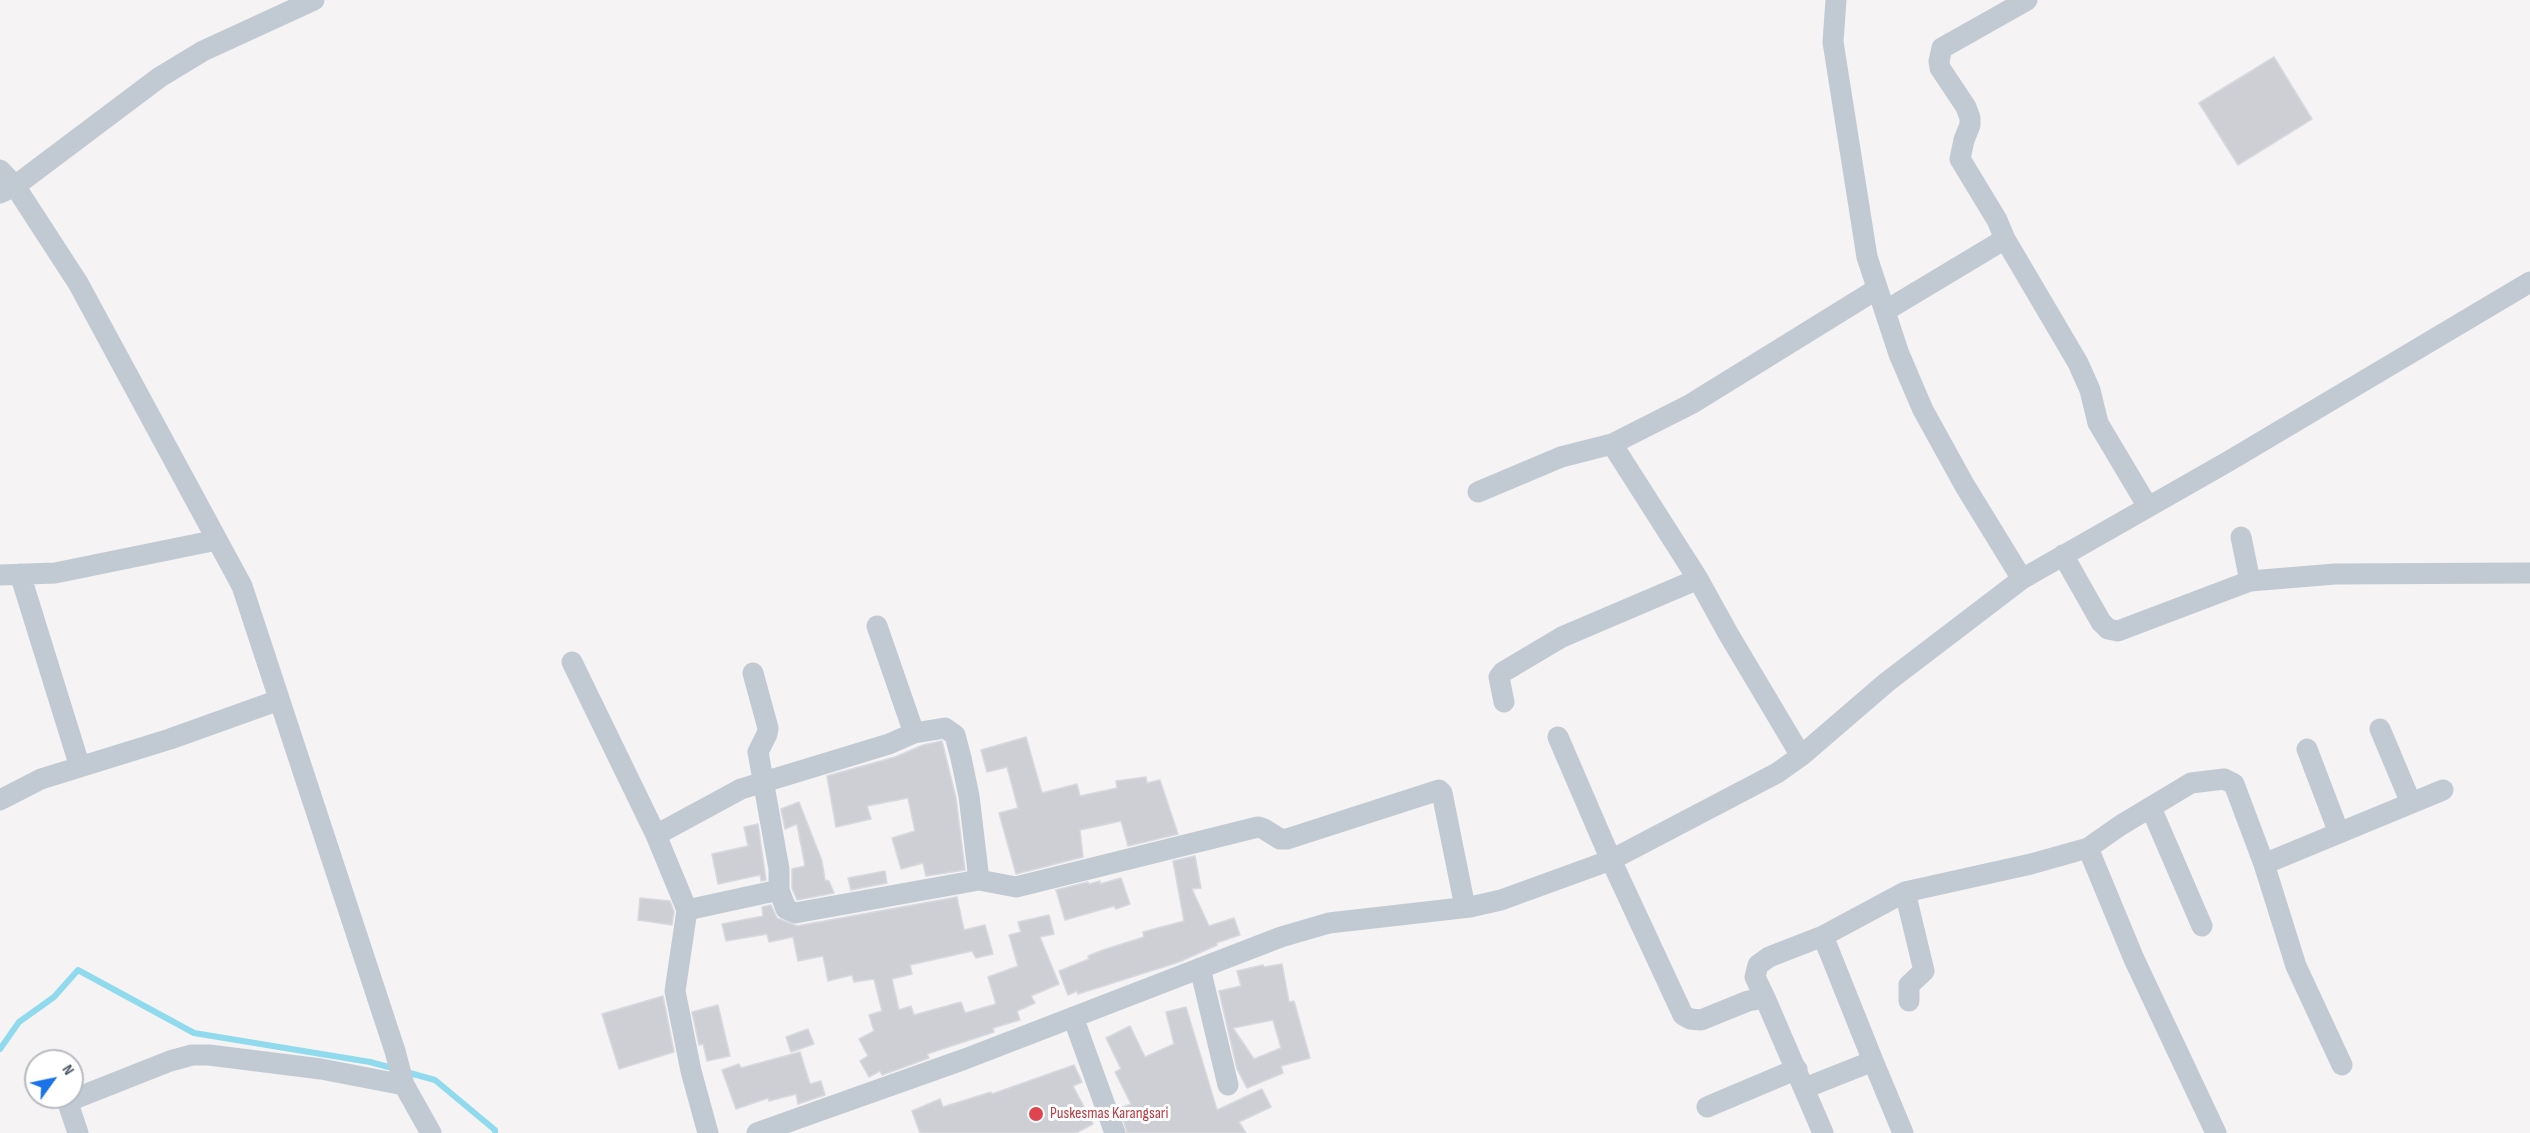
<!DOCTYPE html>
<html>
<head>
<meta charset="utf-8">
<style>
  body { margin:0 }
  #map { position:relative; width:2530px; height:1133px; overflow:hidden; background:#f5f3f3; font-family:"Sofia Sans Condensed",sans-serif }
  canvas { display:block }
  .north { position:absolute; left:24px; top:1049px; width:60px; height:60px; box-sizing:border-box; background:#fff; border:2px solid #b7bbc0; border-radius:50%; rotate:57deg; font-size:16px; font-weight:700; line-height:24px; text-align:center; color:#4a5661 }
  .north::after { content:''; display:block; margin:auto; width:21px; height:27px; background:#1a73e8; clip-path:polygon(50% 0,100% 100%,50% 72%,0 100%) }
</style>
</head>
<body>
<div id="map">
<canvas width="2530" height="1133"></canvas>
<div class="north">N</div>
</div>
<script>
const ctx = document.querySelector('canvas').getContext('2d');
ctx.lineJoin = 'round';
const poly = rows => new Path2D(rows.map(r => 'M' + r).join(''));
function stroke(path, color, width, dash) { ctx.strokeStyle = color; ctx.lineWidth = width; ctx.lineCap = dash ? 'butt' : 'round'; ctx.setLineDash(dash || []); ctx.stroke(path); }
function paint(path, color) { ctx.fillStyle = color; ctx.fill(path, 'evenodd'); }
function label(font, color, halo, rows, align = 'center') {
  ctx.font = font + ' "Sofia Sans Condensed",sans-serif'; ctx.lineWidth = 6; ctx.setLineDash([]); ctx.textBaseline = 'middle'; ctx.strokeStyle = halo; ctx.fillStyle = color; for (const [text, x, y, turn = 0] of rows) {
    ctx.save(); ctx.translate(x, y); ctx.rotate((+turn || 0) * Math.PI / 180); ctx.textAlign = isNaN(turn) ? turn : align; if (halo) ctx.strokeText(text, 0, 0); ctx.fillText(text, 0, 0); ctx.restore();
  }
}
const stream = poly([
  [0,1049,19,1022,54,997,78,970,194,1033,370,1062,396,1069],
  [406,1072,435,1080,495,1130,495,1133]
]);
const building = poly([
  [2274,57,2312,119,2238,165,2199,103,2274,57],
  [1026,737,1042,793,1077,784,1080,796,1117,788,1116,781,1146,777,1147,783,1160,780,1178,834,1128,846,1121,821,1080,830,1083,857,1016,874,999,813,1018,808,1007,767,987,772,981,750,1026,737],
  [942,741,956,798,965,870,926,876,923,863,901,869,892,838,915,831,908,798,867,806,871,819,836,827,827,776,895,757,923,745,942,741],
  [799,802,822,861,825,880,829,881,834,893,797,900,792,888,792,869,805,866,797,824,785,829,781,809,799,802],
  [758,824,766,880,761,881,760,875,718,884,712,854,748,846,744,827,758,824],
  [1195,856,1201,888,1192,889,1209,926,1234,918,1240,935,1216,943,1217,945,1179,962,1078,994,1077,991,1068,995,1059,971,1089,959,1088,956,1103,950,1144,937,1143,932,1184,921,1173,861,1195,856],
  [885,871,887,883,851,890,848,878,885,871],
  [1121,878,1130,904,1116,909,1114,906,1065,920,1056,890,1088,882,1089,884,1100,881,1100,884,1121,878],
  [957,897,964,930,985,925,993,954,976,958,972,951,910,965,912,974,892,979,899,1010,911,1006,914,1015,961,1002,965,1013,996,1004,988,977,1018,966,1009,935,1021,932,1018,922,1049,915,1054,934,1040,937,1059,984,1031,996,1035,1003,1017,1011,1020,1020,993,1028,994,1032,927,1054,929,1058,882,1075,880,1071,869,1077,860,1061,868,1056,859,1039,874,1031,869,1015,882,1011,874,979,854,982,852,975,828,981,823,956,798,961,793,937,769,942,767,934,726,941,722,924,763,916,762,907,771,905,777,918,797,926,957,897],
  [640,898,670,901,674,912,672,925,638,920,640,898],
  [1282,964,1289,1002,1294,1001,1310,1058,1281,1066,1283,1073,1247,1088,1237,1069,1219,991,1241,986,1237,971,1263,965,1264,967,1282,964],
  [1273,1020,1281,1048,1254,1059,1233,1028,1273,1020],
  [663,996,674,1052,619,1069,602,1014,663,996],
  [718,1005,730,1056,707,1061,703,1044,699,1045,692,1012,718,1005],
  [1186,1007,1217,1110,1262,1089,1271,1107,1239,1122,1246,1133,1127,1133,1120,1108,1131,1104,1115,1072,1121,1069,1106,1038,1130,1026,1145,1057,1174,1044,1166,1012,1186,1007],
  [808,1029,814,1044,791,1052,786,1037,808,1029],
  [800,1052,810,1084,821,1081,825,1095,798,1104,796,1094,769,1101,768,1098,736,1109,722,1070,739,1064,741,1068,800,1052],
  [1074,1065,1082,1082,1073,1086,1093,1124,1076,1133,920,1133,912,1111,940,1099,943,1107,991,1092,992,1094,1074,1065]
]);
const minor = poly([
  [1836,0,1833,42,1867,257,1899,354,1923,410,1965,486,2022,579],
  [0,170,15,186,78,283,242,586,395,1051,404,1085,431,1133],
  [0,193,15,186,160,77,203,51,314,0],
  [2005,239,2078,363,2090,390,2098,423,2148,507],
  [1885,311,2005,239,1997,220,1960,159,1964,140,1970,125,1970,118,1966,107,1940,68,1939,61,1942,48,2027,0],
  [1612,444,1698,579,1729,635,1801,756],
  [1478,492,1561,457,1612,444,1691,404,1877,289],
  [2241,537,2250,581],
  [2063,555,2101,622,2108,629,2118,631,2250,581,2335,574,2530,573],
  [20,574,80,767],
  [0,575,55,573,217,540],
  [877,626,914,733],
  [572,662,656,835,687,910,675,991,691,1071,708,1133],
  [753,673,768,728,767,734,758,752,779,869,779,890],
  [1504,702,1499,677,1503,672,1562,637,1698,579],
  [2380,729,2411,803],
  [1558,737,1611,860,1683,1015,1690,1019,1701,1020,1748,1001,1765,998,1823,1133],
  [2307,749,2339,833],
  [0,800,41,779,170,739,279,700],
  [2151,808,2202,926],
  [656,835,741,789,889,744,914,733,945,728,955,735,961,758,969,796,979,880],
  [2088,848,2134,959,2216,1133],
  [2264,864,2443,790],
  [1905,892,1924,971,1909,985,1909,1001],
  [687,910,779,890,786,909,795,913,979,880,1016,887,1258,827,1264,829,1280,839,1287,839,1439,790,1442,793,1465,907],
  [1823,936,1905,892,2031,864,2088,848,2121,825,2191,783,2224,779,2234,784,2264,864,2296,966,2342,1065],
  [1200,968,1228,1085],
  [1765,998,1755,977,1758,965,1769,957,1823,936,1873,1061],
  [1073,1017,1115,1133],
  [1805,1088,1873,1061,1903,1133],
  [1707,1107,1797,1069],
  [78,1133,69,1106,74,1099,170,1061,192,1055,209,1055,321,1069,404,1085],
  [757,1133,965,1059,1281,937,1329,923,1470,907,1501,900,1611,860,1777,773,1801,756,1887,682,2022,579,2229,461,2530,282]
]);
const markers = [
  [1036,1114,8,"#e0444e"]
];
const healthNames = [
  ["Puskesmas Karangsari",1050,1114]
];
stroke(stream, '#90daee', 6);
paint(building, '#cdcfd5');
stroke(building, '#d7d9de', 1.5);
stroke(minor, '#c1cad2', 21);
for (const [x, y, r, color] of markers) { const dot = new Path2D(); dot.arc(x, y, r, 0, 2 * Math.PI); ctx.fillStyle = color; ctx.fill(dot); stroke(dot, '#fff', 2); }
label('16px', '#be3a42', '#fff', healthNames, 'left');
</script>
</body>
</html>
